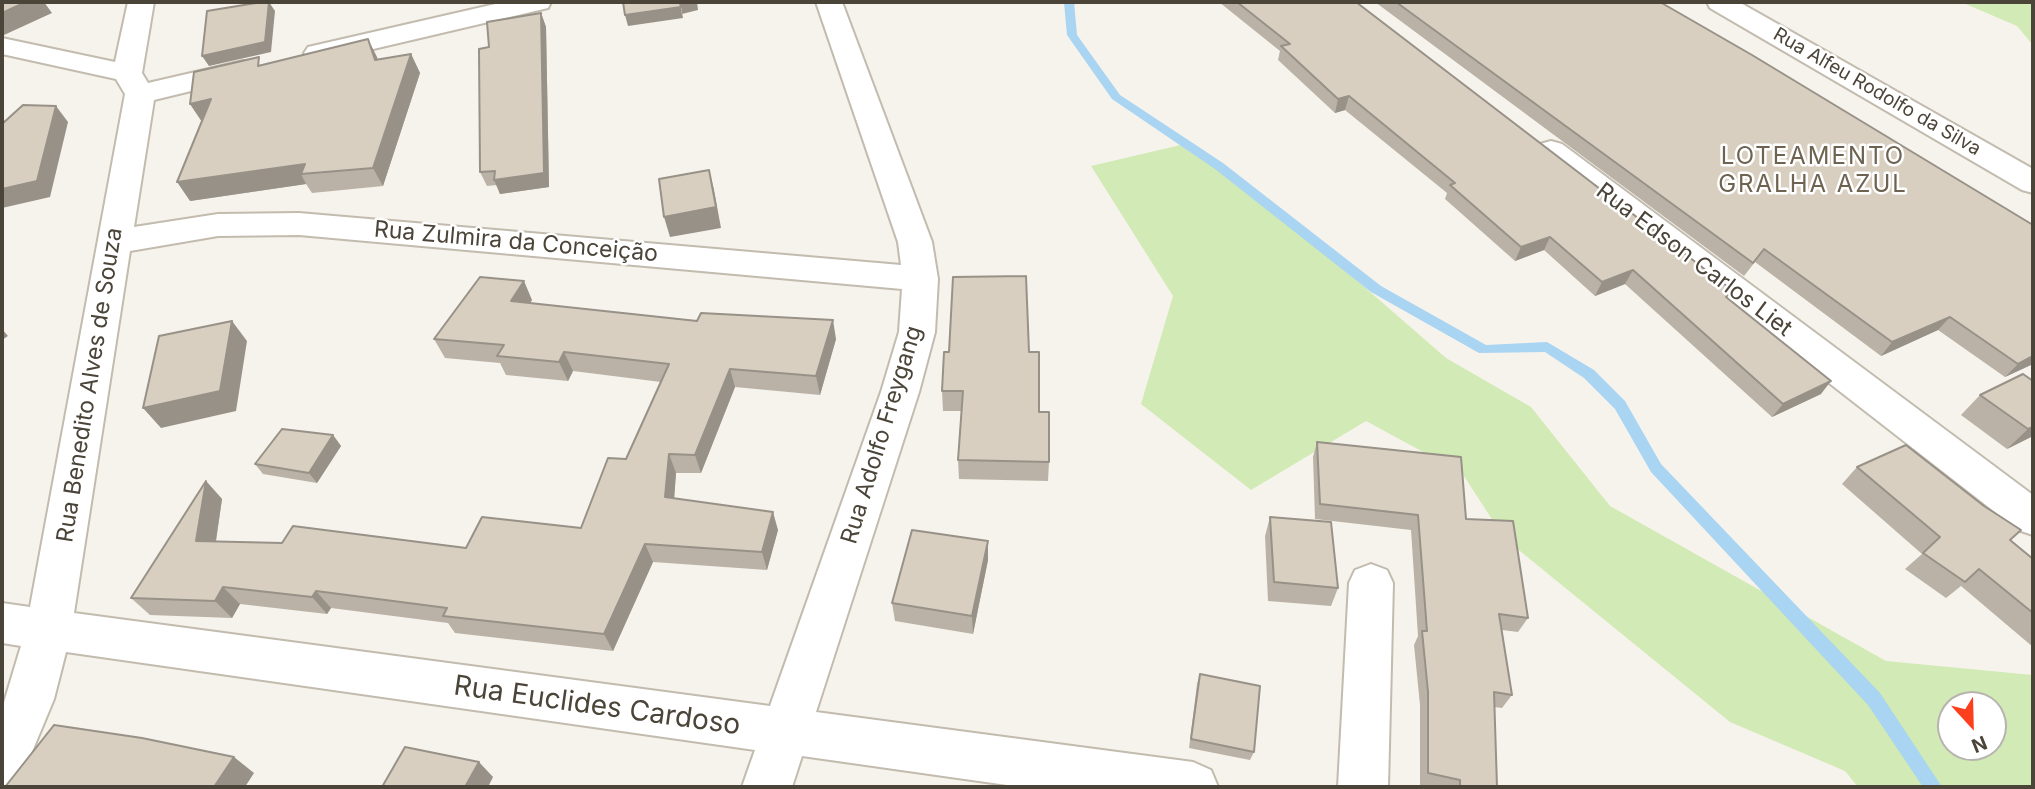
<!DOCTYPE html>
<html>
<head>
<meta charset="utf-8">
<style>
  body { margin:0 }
  #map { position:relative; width:2035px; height:789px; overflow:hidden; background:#f6f3ec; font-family:Inter,sans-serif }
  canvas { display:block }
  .frame { position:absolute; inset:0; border:4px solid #4b4439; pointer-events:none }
  .north { position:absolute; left:1937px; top:691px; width:70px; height:70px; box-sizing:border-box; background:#fff; border:2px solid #b7b4b0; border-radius:50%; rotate:158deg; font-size:19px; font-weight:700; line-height:28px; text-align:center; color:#4b4439 }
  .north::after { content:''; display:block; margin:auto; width:24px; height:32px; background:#fc3f1d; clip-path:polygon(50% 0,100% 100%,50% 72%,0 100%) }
</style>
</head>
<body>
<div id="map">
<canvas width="2035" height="789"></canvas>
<div class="frame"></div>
<div class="north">N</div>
</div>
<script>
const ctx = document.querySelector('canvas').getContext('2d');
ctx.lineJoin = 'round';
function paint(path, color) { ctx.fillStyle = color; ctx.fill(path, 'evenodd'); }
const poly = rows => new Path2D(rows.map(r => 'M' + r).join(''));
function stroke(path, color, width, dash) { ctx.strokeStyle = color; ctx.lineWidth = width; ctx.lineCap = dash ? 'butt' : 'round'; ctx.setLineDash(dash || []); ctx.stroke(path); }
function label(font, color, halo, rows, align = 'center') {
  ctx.font = font + ' Inter,sans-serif'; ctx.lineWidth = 5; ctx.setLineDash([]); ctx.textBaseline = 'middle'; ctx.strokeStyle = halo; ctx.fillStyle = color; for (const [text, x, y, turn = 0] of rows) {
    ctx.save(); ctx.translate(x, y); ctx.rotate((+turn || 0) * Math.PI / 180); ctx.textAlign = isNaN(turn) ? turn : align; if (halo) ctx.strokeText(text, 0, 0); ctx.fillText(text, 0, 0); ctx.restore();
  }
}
const green = poly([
  [1961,2,2033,2,2033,45,2017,26],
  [1185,144,1230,170,1446,358,1531,407,1610,506,1886,661,2033,675,2033,787,1858,787,1845,771,1730,722,1504,538,1462,473,1366,421,1251,490,1141,404,1173,296,1091,166],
  [1951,705,1993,705,1993,747,1951,747]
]);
const stream = poly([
  [1064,2,1074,2,1077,35,1120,95,1223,163,1381,286,1486,345,1547,342,1594,370,1625,401,1661,464,1880,693,1942,787,1923,787,1868,705,1651,472,1615,409,1584,378,1545,352,1479,353,1371,292,1215,169,1112,99,1067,35,1064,2]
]);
const minor = poly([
  [128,2,154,2,142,73,148,83,243,61,253,64,257,70,253,76,154,100,134,227,218,214,299,213,901,265,898,242,816,2,842,2,932,242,938,279,935,332,919,392,816,712,1193,762,1211,770,1218,787,1021,787,802,756,792,787,742,787,755,750,66,652,54,699,19,783,2,787,2,709,21,646,2,643,2,603,30,607,125,94,116,79,2,54,2,38,115,62,128,2],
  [299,235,902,289,899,332,881,392,770,706,74,613,130,251,218,236,299,235],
  [504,2,551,2,548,8,318,62,308,59,304,53,308,47,504,2],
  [1707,2,1739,2,2033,169,2033,193,2022,190,1710,8,1707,2],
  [1551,141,1562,144,2033,495,2033,535,2018,530,1540,158,1535,151,1540,144,1551,141],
  [1371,564,1387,570,1393,583,1388,787,1338,787,1349,583,1355,570,1371,564]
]);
const wall = poly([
  [1219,2,1356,2,1727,298,1821,394,1772,417,1625,284,1595,296,1544,250,1515,261,1445,199,1447,193,1345,110,1335,113,1278,60,1280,51],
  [1375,2,1660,2,2033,225,2033,364,2005,377,1938,330,1881,356,1755,262,1744,276],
  [541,13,546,27,549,187,500,194,497,185,487,186,480,172],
  [411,54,420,73,383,186,312,193,306,184,190,201,202,121,190,104,263,65,378,60],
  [532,300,530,303,836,339,820,395,735,387,701,473,676,473,674,498,778,530,767,570,653,562,613,651,455,633,448,623,331,608,327,614,240,604,232,618,150,615,131,598,206,481,222,499,216,542,466,548,581,528,626,459,661,382,573,371,568,381,506,375,500,363,445,358,434,339],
  [1029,352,1049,462,1048,481,959,479,958,460,962,411,943,411,942,391],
  [2033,381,2033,436,2007,449,1961,415,1980,395],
  [333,435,341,446,317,483,263,474,255,464],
  [1317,442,1466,519,1528,618,1518,632,1502,630,1512,695,1502,708,1494,707,1497,787,1428,787,1420,785,1420,705,1414,645,1418,636,1411,530,1315,519,1313,457],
  [1857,467,2010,540,2033,559,2033,647,1961,586,1946,598,1905,569,1922,554,1842,484],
  [1270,517,1338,588,1331,606,1268,601,1265,536],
  [988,541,988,560,973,634,895,621,892,603],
  [1200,674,1254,752,1250,760,1189,748,1197,684]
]);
const shadedWall = poly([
  [26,2,44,2,52,13,4,35,2,32,2,13],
  [269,2,275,11,271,52,209,66,202,56],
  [687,2,697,2,698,10,682,14,680,3],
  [681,7,683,18,628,26,625,15],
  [541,13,546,27,549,187,500,194,494,180],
  [368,39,377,57,384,79,375,60],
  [411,54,420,73,383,186,373,168],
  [1349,96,1345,110,1335,113,1338,99],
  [211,99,202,122,190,104],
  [56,106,68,122,50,197,2,208,2,189],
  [305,164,301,174,306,184,190,201,177,182],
  [709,170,714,190,721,228,670,237,664,217],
  [1550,237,1544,250,1515,261,1521,247],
  [1633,270,1625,284,1595,296,1602,282],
  [524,281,532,300,520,320,511,301],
  [1950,317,1938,330,1881,356,1892,342],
  [833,320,836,339,820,395,816,376],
  [232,321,247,341,236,411,161,428,143,408],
  [2,329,8,336,2,340],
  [564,352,573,371,568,381,559,362],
  [2033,356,2033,364,2005,377,2018,364],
  [730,369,735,387,701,473,695,455],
  [1831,381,1821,394,1772,417,1783,404],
  [2033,427,2033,436,2007,449,2028,429],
  [333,435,341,446,317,483,309,473],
  [669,454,676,473,673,515,665,497],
  [206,481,222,499,213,559,196,541],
  [773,512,778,530,767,570,762,552],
  [988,541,988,560,973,634,972,616],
  [645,544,653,562,613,651,604,634],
  [223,587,240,604,232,618,215,601],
  [316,591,331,608,327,614,312,597],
  [234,757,254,773,245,787,214,787],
  [479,762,493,777,488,787,465,787]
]);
const building = poly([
  [2,2,26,2,2,13,2,2],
  [257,2,269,2,265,42,202,56,207,11,256,3,257,2],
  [623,2,687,2,680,3,681,7,625,15,623,2],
  [1237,2,1356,2,1732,290,1726,297,1831,381,1783,404,1633,270,1602,282,1550,237,1521,247,1450,185,1455,183,1349,96,1338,99,1281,46,1290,44,1237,2],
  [1396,2,1660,2,1752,55,2033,225,2033,356,2018,364,1950,317,1892,342,1764,249,1753,263,1396,2],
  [541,13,544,173,494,180,495,171,480,172,479,49,489,47,487,22,541,13],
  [368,39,375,60,411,54,373,168,301,174,305,164,177,182,211,99,190,104,194,72,259,57,258,66,368,39],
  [23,105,56,106,37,181,2,189,2,124,23,105],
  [709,170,716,207,664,217,659,179,709,170],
  [1026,276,1029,352,1039,352,1039,412,1049,412,1049,462,958,460,963,391,942,391,944,352,949,352,953,277,1026,276],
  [480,277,524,281,511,301,697,321,701,313,833,320,816,376,730,369,695,455,669,454,665,497,773,512,762,552,645,544,604,634,443,616,447,608,316,591,312,597,223,587,215,601,131,598,206,481,196,541,282,543,293,526,466,548,482,517,581,528,608,458,626,459,669,364,564,352,559,362,497,356,504,345,434,339,480,277],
  [232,321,220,391,143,408,159,336,232,321],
  [2023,374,2033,381,2033,427,2028,429,1980,395,2023,374],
  [282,429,333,435,309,473,255,464,282,429],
  [1317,442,1461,457,1466,519,1513,521,1528,618,1499,614,1512,695,1494,692,1497,787,1460,787,1460,780,1428,773,1428,692,1422,631,1427,631,1418,515,1320,504,1317,442],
  [1906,445,1984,506,2021,530,2010,540,2033,559,2033,613,1979,569,1965,582,1923,553,1940,537,1857,467,1906,445],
  [1270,517,1331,522,1338,588,1274,582,1270,517],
  [912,530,988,541,972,616,892,603,912,530],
  [1200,674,1260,686,1254,752,1191,739,1200,674],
  [54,725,142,738,234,757,214,787,5,787,54,725],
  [405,747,479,762,465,787,382,787,405,747]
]);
const farStreetnames = [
  ["Rua Alfeu Rodolfo da Silva",1877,92,30]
];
const streetNames = [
  ["Rua Zulmira da Conceição",516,242,5],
  ["Rua Edson Carlos Liet",1694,260,37],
  ["Rua Benedito Alves de Souza",90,385,-81],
  ["Rua Adolfo Freygang",882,435,-73]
];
const neighbourhoodNames = [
  ["LOTEAMENTO",1813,157],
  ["GRALHA AZUL",1813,185]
];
const nearStreetnames = [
  ["Rua Euclides Cardoso",597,706,8]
];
paint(green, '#d2eab5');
paint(stream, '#a9d4f2');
stroke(minor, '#c2bbae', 4);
paint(minor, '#fff');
paint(wall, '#bab2a6');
paint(shadedWall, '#979187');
paint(building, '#d8cfc1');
stroke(building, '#979187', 2);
label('19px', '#4b4439', '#fff', farStreetnames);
label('23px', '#4b4439', '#fff', streetNames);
ctx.letterSpacing = '2px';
label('24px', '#6e6250', '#fff', neighbourhoodNames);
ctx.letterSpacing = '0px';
label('28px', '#4b4439', '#fff', nearStreetnames);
</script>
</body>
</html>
